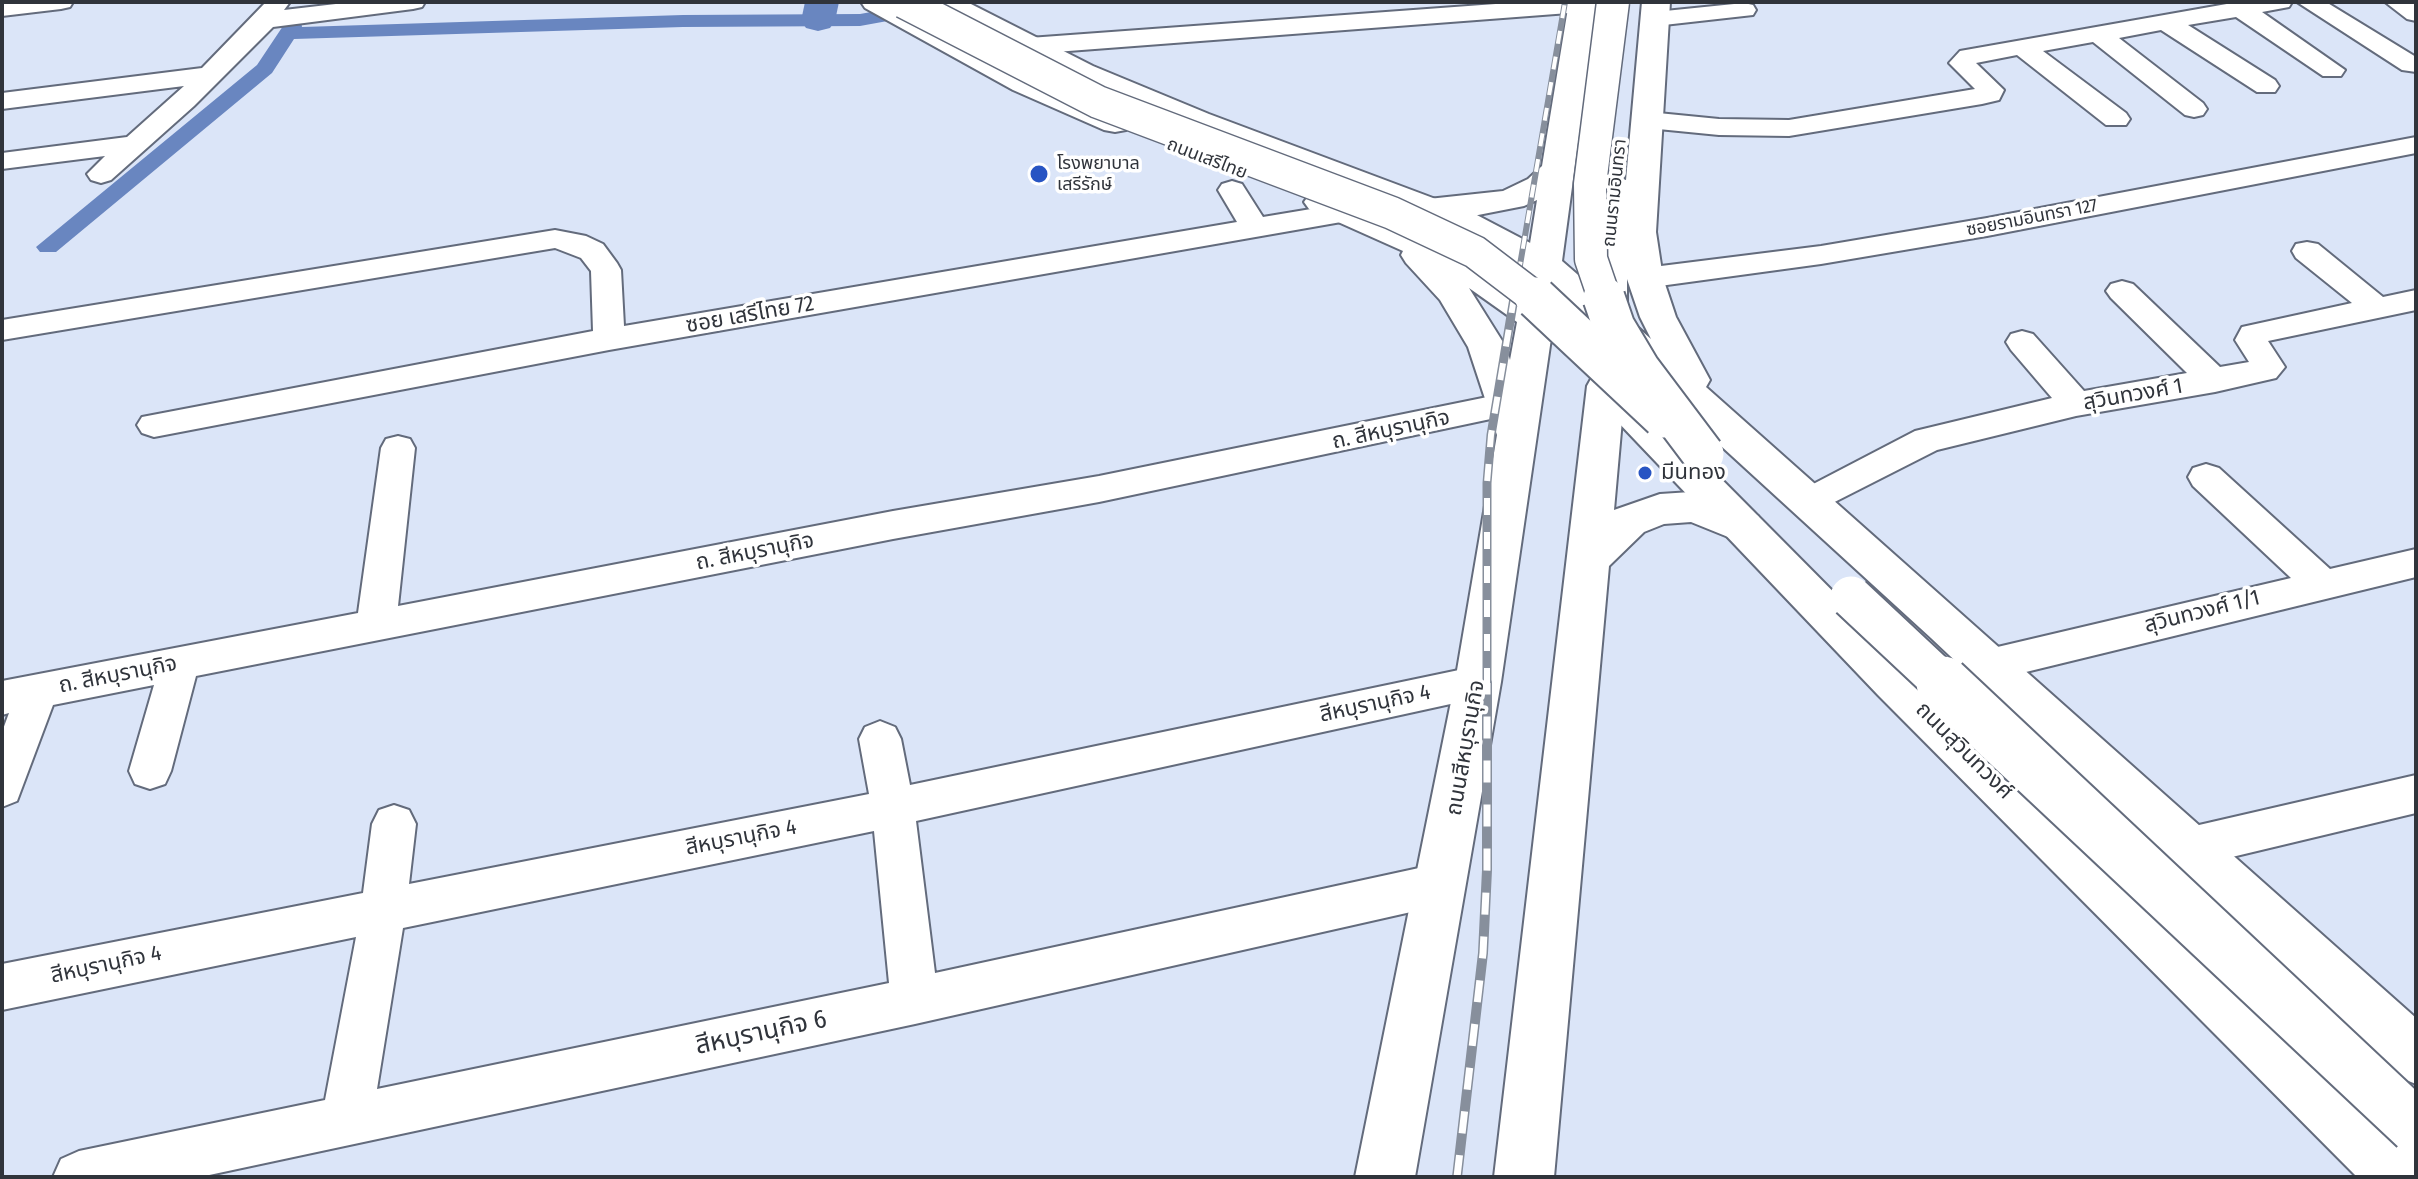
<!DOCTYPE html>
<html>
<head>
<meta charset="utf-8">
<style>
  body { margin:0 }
  #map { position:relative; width:2418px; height:1179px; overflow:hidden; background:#dbe5f8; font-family:"Fira Sans Condensed",sans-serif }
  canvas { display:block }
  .frame { position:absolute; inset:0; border:4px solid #30343b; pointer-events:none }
</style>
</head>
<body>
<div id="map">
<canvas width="2418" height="1179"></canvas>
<div class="frame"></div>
</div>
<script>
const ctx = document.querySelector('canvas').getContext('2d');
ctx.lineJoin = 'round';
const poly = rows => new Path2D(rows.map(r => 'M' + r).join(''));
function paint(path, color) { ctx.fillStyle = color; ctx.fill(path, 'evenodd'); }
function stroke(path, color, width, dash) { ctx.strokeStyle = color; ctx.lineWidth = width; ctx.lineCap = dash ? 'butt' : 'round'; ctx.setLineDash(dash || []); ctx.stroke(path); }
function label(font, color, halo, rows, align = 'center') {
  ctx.font = font + ' "Fira Sans Condensed","Noto Sans Thai",sans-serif'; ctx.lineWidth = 7; ctx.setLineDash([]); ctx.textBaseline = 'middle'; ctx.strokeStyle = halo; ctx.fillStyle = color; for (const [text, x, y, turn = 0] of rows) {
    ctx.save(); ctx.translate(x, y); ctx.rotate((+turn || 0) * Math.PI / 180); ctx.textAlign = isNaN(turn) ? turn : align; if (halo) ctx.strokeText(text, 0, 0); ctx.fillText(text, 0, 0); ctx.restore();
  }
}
const canal = poly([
  [927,2,969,2,959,8,860,26,683,27,294,39,272,73,56,252,40,252,36,247,257,65,287,20,301,20,302,27,683,15,860,14,927,2]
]);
const river = poly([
  [805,2,839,2,835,21,830,28,818,31,806,28,801,21,805,2]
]);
const minor = poly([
  [2,2,73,2,70,7,61,9,2,16,2,2],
  [266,2,290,2,284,10,353,2,425,2,422,7,413,9,273,27,194,106,111,180,101,183,91,180,87,174,105,156,2,169,2,153,127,137,184,86,2,109,2,93,202,68,266,2],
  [1523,2,1592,2,1594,5,1591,10,1582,12,1029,54,1020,51,1016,46,1020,41,1029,38,1523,2],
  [2238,2,2292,2,2289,7,2262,12,2345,70,2341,76,2323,76,2236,17,2188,25,2275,80,2279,86,2275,92,2257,92,2161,30,2119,38,2203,103,2207,109,2203,115,2194,117,2185,115,2093,42,2043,51,2126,113,2130,119,2126,125,2106,125,2017,55,1976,63,2004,90,1999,100,1982,104,1789,136,1719,135,1648,128,1638,126,1634,120,1638,114,1648,112,1719,119,1789,120,1975,89,1949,63,1960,51,2238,2],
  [2297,2,2326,2,2416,57,2416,72,2402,70,2297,2],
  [2385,2,2414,2,2416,21,2407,19,2385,2],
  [1744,3,1753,5,1756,10,1753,15,1655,26,1646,24,1643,19,1646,14,1655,12,1744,3],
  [2416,137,2416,153,1987,236,1821,264,1645,288,1634,285,1630,278,1634,271,1645,268,1821,246,1987,218,2416,137],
  [1232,181,1242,184,1263,217,1347,203,1357,206,1362,212,1357,218,1347,221,609,350,154,437,142,433,137,425,142,417,593,331,591,271,581,258,555,248,2,340,2,320,555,230,586,236,603,244,617,263,621,270,624,326,1237,222,1218,190,1222,184,1232,181],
  [2307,242,2318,244,2383,297,2416,290,2416,310,2268,341,2285,367,2276,378,2215,392,2076,416,1937,450,1809,515,1796,511,1791,502,1796,493,1915,431,2052,398,2011,350,2006,342,2011,334,2022,331,2033,334,2084,391,2187,373,2111,298,2106,291,2111,284,2122,281,2133,284,2220,367,2249,362,2235,340,2242,327,2352,303,2296,258,2292,251,2296,244,2307,242],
  [1507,393,1519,397,1524,405,1519,413,1099,502,893,539,196,676,171,771,165,784,150,789,135,784,129,771,154,685,53,705,17,801,2,807,2,732,9,713,2,715,2,681,358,613,381,448,386,439,398,436,410,439,415,448,398,606,893,511,1099,476,1507,393],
  [2206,464,2219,468,2330,569,2416,549,2416,577,1989,681,1975,676,1969,665,1975,654,1989,649,2291,578,2193,486,2188,477,2193,468,2206,464],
  [1478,666,1492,670,1498,682,1492,694,1478,698,916,821,935,973,1442,863,1458,869,1464,884,1458,899,1442,905,915,1024,200,1177,53,1177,61,1159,79,1151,325,1100,356,937,2,1010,2,964,363,893,372,824,379,810,394,805,409,810,416,824,409,884,869,794,859,739,865,727,880,721,895,727,901,739,910,785,1478,666],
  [874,831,889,983,377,1089,403,928,874,831],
  [2416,775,2416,813,2186,868,2170,862,2164,848,2170,834,2186,828,2416,775]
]);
const major = poly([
  [861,2,896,2,1035,78,1126,116,1131,123,1126,130,1115,132,1104,130,1013,90,865,8,861,2],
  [931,2,967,2,1093,66,1209,114,1473,213,1557,257,1563,265,1557,273,1545,276,1533,273,1449,227,1187,128,1071,78,935,8,931,2],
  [1321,192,1466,253,1549,310,1554,318,1501,682,1415,1177,1355,1177,1455,682,1497,435,1468,347,1440,300,1406,263,1401,255,1403,251,1309,209,1304,202,1309,195,1321,192],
  [1469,288,1517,322,1510,360,1506,347,1469,288],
  [1606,373,1620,377,1625,386,1614,510,1660,494,1691,492,1726,501,1758,516,1764,527,1758,538,1743,543,1691,522,1664,524,1644,532,1609,566,1554,1177,1494,1177,1587,386,1592,377,1606,373]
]);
const highway = poly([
  [1569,2,1597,2,1562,261,1592,287,1598,187,1603,180,1615,177,1626,180,1642,2,1670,2,1656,232,1663,278,1676,317,1710,380,1706,387,2416,1018,2416,1084,2396,1076,1931,638,1557,296,1555,315,1568,331,1562,340,1549,343,1536,340,1518,318,1537,200,1524,206,1473,216,1431,217,1419,214,1414,207,1419,200,1503,191,1528,179,1542,166,1569,2],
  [1627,279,1640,317,1651,339,1627,318,1627,279],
  [1610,377,1624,381,1910,669,2416,1152,2416,1177,2357,1177,1878,695,1596,399,1591,390,1596,381,1610,377]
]);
const railFar2 = poly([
  [1514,300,1565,2]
]);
const railFar1 = poly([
  [1487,685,1487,483,1491,435,1514,298]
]);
const rail = poly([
  [1457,1177,1483,953,1487,870,1487,683]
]);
const majorBridgeFar1 = poly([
  [904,2,1098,102,1392,213,1475,252,1538,300]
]);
const majorBridge = poly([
  [1536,298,1663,417]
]);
const highwayBridgeFar2 = poly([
  [1605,300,1591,259,1590,184,1613,2]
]);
const highwayBridgeFar1 = poly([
  [1604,298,1614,327,1639,369,1703,454],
  [1851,597,1945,685]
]);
const highwayBridge = poly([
  [1943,683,2416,1127]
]);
const markers = [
  [1039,174,10,"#2754c3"],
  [1645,473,8,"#2754c3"]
];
const farStreetnames = [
  ["ถนนเสรีไทย",1207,159,21],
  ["ถนนรามอินทรา",1615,193,-84],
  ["ซอยรามอินทรา 127",2032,218,-11]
];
const farPoinames = [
  ["โรงพยาบาล",1057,164],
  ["เสรีรักษ์",1057,185]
];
const streetNames = [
  ["ซอย เสรีไทย 72",750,315,-10],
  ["สุวินทวงศ์ 1",2133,395,-10],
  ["ถ. สีหบุรานุกิจ",1391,430,-12],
  ["ถ. สีหบุรานุกิจ",755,552,-11],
  ["สุวินทวงศ์ 1/1",2202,612,-14],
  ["ถ. สีหบุรานุกิจ",118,675,-11],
  ["สีหบุรานุกิจ 4",1375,704,-12],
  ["ถนนสีหบุรานุกิจ",1466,748,-80],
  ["ถนนสุวินทวงศ์",1964,751,45],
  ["สีหบุรานุกิจ 4",741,838,-11],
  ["สีหบุรานุกิจ 4",106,965,-12]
];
const poiNames = [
  ["มีนทอง",1661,473]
];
const nearStreetnames = [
  ["สีหบุรานุกิจ 6",761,1033,-12]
];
paint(canal, '#6986c0');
paint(river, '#6986c0');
stroke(minor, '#636b7c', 4);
stroke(major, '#636b7c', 4);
stroke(highway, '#636b7c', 4);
paint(minor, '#fff');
paint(major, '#fff');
paint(highway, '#fff');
stroke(railFar2, '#878f9c', 6);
stroke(railFar1, '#878f9c', 9);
stroke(rail, '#878f9c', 10);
stroke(railFar2, '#fff', 4, [13]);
stroke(railFar1, '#fff', 6, [17]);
stroke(rail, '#fff', 7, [22]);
stroke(majorBridgeFar1, '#636b7c', 35, []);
stroke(majorBridge, '#636b7c', 45, []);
stroke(highwayBridgeFar2, '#636b7c', 35, []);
stroke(highwayBridgeFar1, '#636b7c', 45, []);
stroke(highwayBridge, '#636b7c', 57, []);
stroke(majorBridgeFar1, '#fff', 32);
stroke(majorBridge, '#fff', 41);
stroke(highwayBridgeFar2, '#fff', 32);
stroke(highwayBridgeFar1, '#fff', 41);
stroke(highwayBridge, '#fff', 53);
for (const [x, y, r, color] of markers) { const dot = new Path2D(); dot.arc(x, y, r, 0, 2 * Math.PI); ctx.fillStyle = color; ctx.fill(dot); stroke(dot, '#fff', 3); }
label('18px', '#30343b', '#fff', farStreetnames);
label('18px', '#30343b', '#fff', farPoinames, 'left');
label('22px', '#30343b', '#fff', streetNames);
label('22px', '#30343b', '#fff', poiNames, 'left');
label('26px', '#30343b', '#fff', nearStreetnames);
</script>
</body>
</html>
